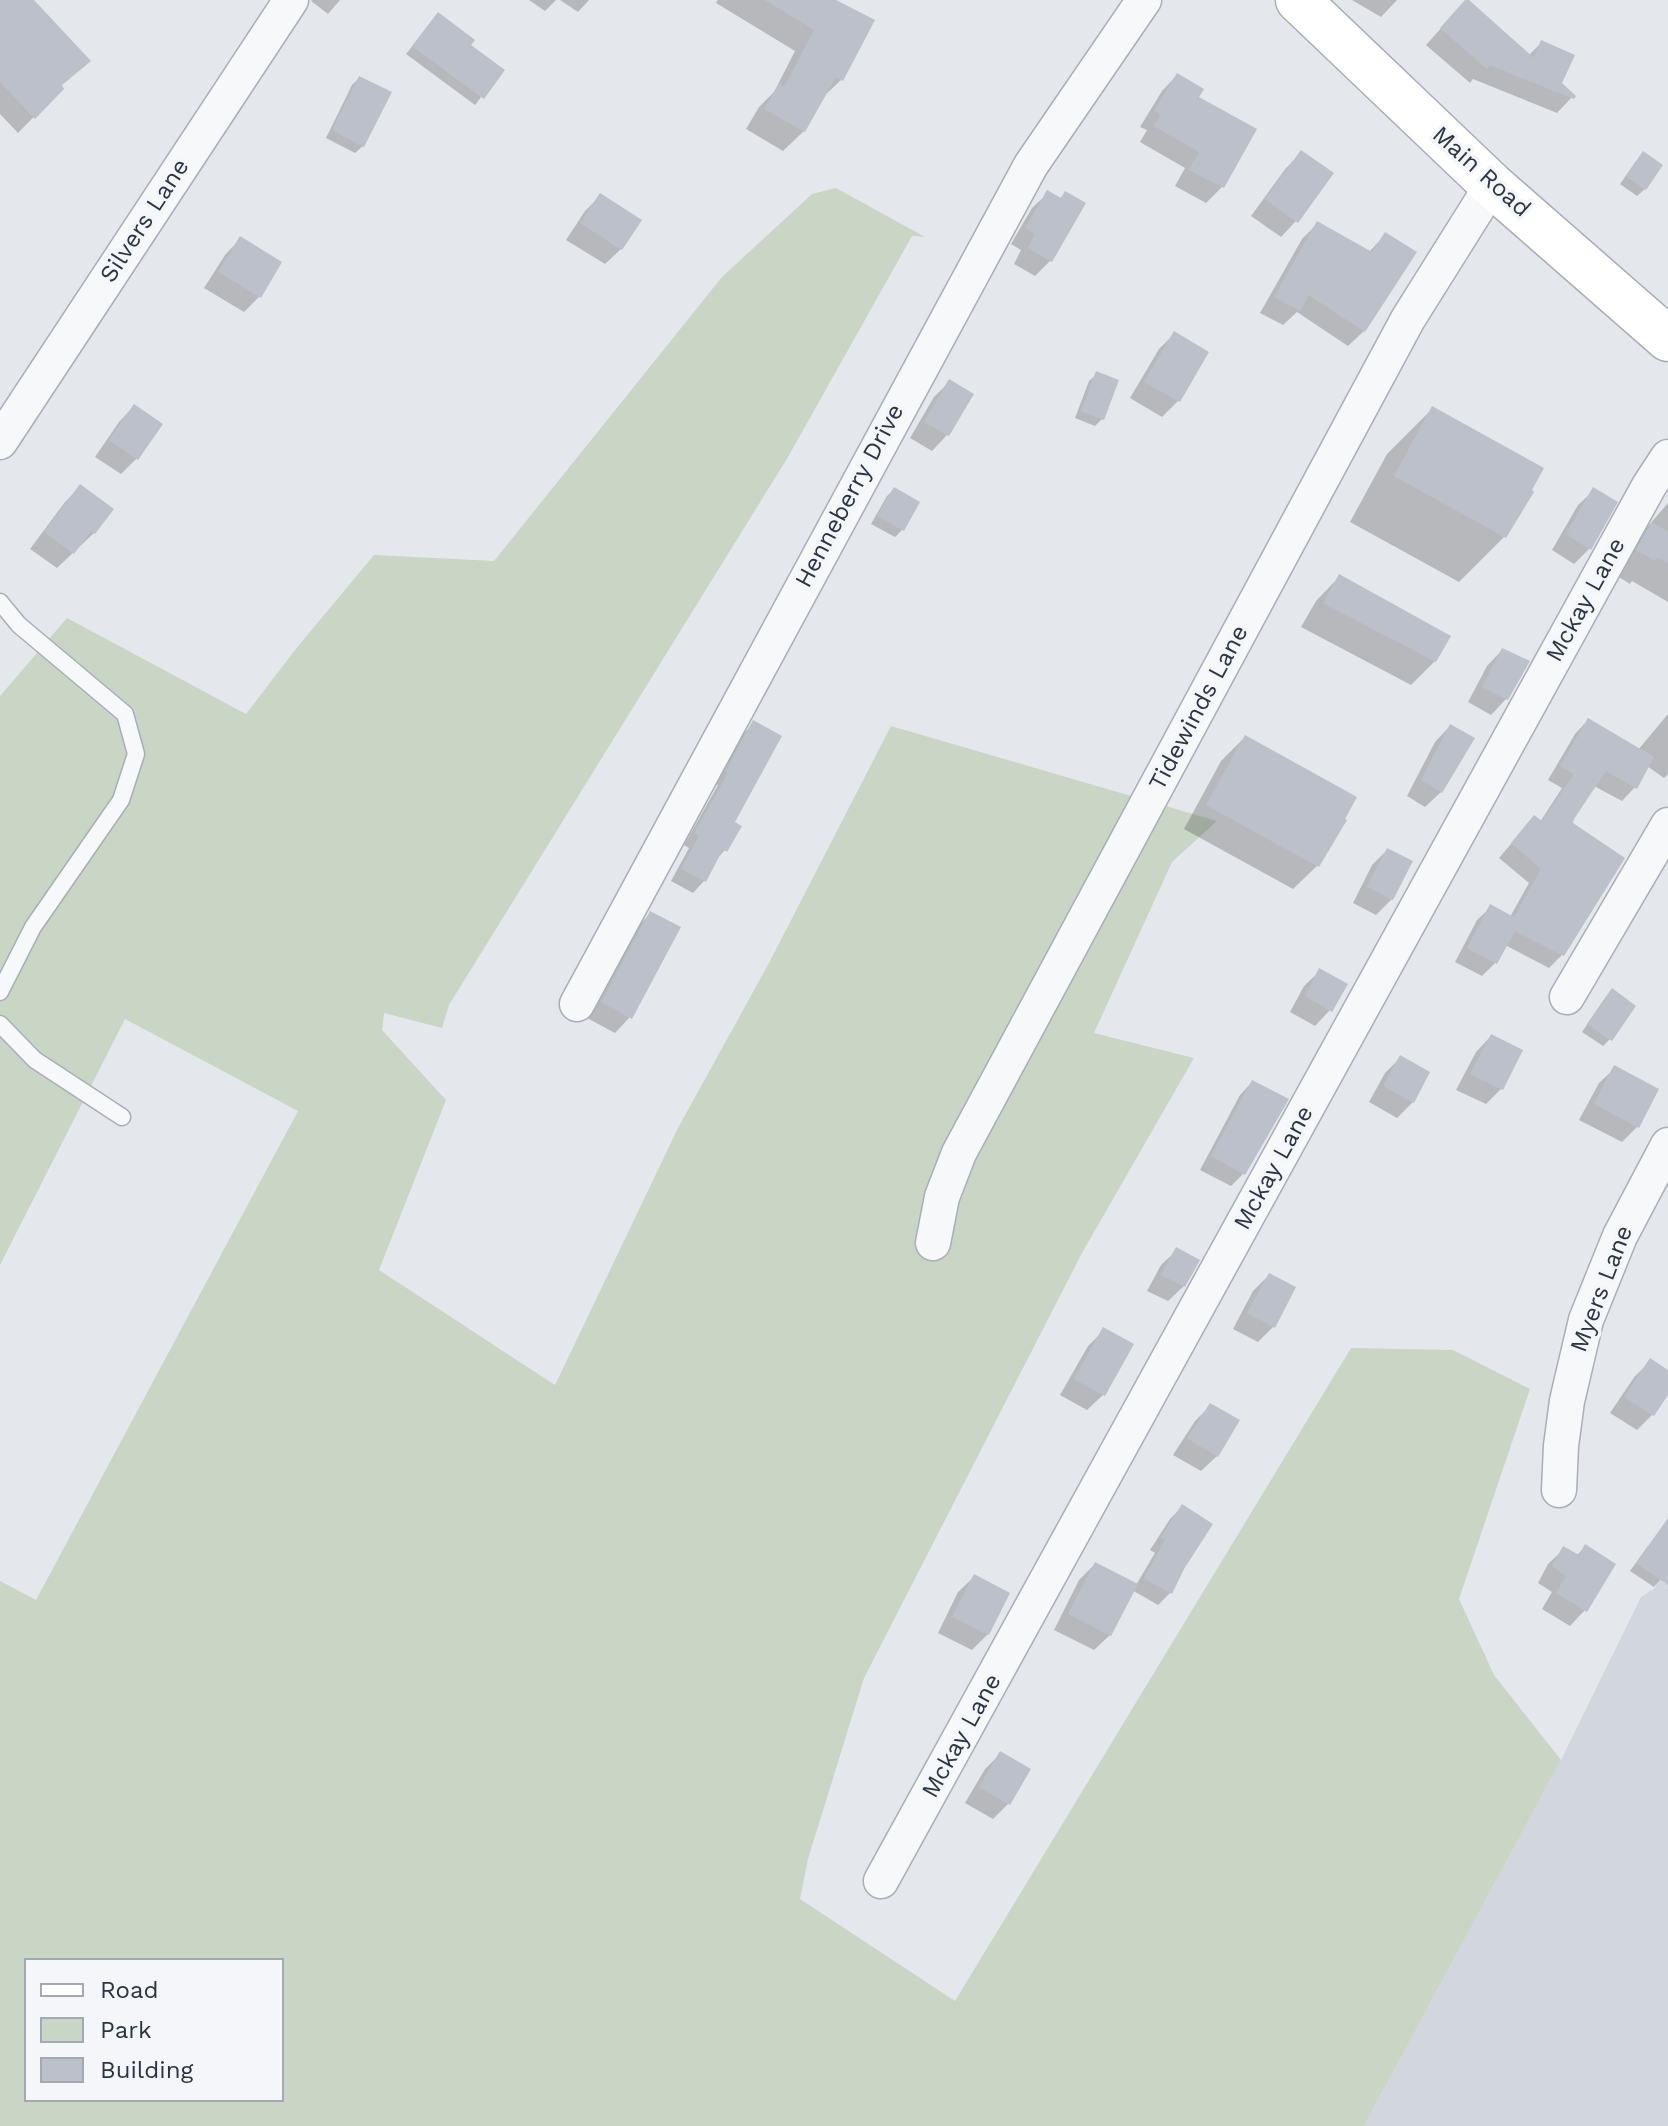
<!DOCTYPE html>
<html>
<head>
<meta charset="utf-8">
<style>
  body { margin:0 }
  #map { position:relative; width:1668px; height:2126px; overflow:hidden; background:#e4e7ec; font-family:"Work Sans",sans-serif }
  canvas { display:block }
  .legend { position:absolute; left:24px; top:1958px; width:260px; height:144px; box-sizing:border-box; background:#f4f6f9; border:2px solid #a4a8b1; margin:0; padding:10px 14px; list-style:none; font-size:24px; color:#2b3445 }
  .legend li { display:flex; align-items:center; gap:16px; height:40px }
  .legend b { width:40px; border:2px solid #a4a8b1 }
</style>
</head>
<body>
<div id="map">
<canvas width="1668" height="2126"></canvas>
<ul class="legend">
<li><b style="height:10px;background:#fff"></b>Road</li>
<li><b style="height:22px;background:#c9d6c5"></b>Park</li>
<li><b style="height:22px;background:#bbc0ca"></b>Building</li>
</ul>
</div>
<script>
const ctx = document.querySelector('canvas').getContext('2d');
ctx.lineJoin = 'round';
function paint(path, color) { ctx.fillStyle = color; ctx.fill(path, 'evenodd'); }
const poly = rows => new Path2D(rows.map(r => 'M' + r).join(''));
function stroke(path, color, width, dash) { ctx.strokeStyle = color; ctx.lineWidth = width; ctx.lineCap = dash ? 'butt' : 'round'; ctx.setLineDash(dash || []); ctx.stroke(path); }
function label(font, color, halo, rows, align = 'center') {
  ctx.font = font + ' "Work Sans",sans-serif'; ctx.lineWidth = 7; ctx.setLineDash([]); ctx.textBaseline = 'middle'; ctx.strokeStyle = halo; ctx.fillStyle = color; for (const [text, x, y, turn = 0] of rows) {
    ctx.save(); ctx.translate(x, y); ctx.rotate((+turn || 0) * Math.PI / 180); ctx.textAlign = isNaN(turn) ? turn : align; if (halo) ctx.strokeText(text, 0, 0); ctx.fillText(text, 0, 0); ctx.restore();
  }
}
const built = poly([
  [1668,1563,1668,2126,1364,2126,1561,1760,1641,1597,1655,1588]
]);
const green = poly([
  [836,188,925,237,912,236,788,457,449,1005,442,1028,384,1013,382,1030,446,1100,379,1270,555,1385,678,1128,769,963,891,726,1217,821,1172,862,1094,1033,1194,1058,1082,1253,864,1678,808,1859,800,1899,955,2001,1351,1348,1453,1350,1530,1389,1459,1599,1494,1675,1561,1760,1364,2126,0,2126,0,1581,36,1600,298,1111,125,1019,0,1265,0,696,67,618,246,714,299,645,374,555,494,561,722,277,812,194],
  [26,1960,282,1960,282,2100,26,2100]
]);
const shadow = poly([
  [0,0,31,0,62,88,18,133,0,114],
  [340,0,328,14,311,1,312,0],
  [529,0,556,0,545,11],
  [560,0,589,0,578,12],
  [718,0,832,0,841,80,820,100,804,131,783,151,746,129,759,107,774,92,795,51,716,3],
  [1352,0,1397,0,1381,17],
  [438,14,468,46,502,70,475,105,406,54],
  [1452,16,1528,56,1542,42,1559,84,1573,96,1557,113,1473,79,1470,83,1426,45],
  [1177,75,1196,98,1254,130,1222,187,1206,203,1175,186,1185,168,1140,142,1147,130,1140,127,1162,91],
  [359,78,363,146,355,153,326,138,352,85],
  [1301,153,1296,221,1281,237,1251,216,1286,168],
  [1636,161,1645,189,1637,196,1620,184],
  [1048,193,1059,199,1065,194,1051,260,1035,276,1014,264,1021,250,1011,244,1032,208],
  [600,196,621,249,605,264,566,240,585,211],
  [1318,223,1369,252,1385,235,1364,331,1348,346,1297,312,1283,325,1260,313,1302,239],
  [240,239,260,296,244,312,204,288,225,255],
  [1174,334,1206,352,1178,401,1162,417,1130,398,1159,349],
  [1097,374,1102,419,1095,426,1075,418,1089,381],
  [949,382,947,435,932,451,910,438,934,397],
  [134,406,160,424,136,459,121,474,95,457,119,422],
  [1432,409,1504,537,1459,582,1350,522,1387,454],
  [80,487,94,533,57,568,30,549,65,502],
  [894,489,902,530,895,537,871,524,887,496],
  [1594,490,1589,549,1574,564,1552,550,1578,505],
  [1668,503,1668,602,1632,581,1630,584,1614,574,1629,548],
  [1339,577,1435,661,1411,685,1301,627,1316,601],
  [1502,650,1506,699,1491,715,1468,702,1487,666],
  [1668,714,1668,774,1664,778,1647,766,1635,787,1622,801,1594,786,1571,823,1562,955,1549,968,1505,945,1496,962,1482,976,1455,962,1477,920,1491,907,1510,917,1529,883,1499,858,1534,817,1540,822,1562,788,1548,780,1575,734,1588,720,1638,750],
  [754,723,725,850,715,861,704,881,693,893,671,881,689,848,684,845,718,785,715,784,742,735],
  [1450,726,1441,792,1425,807,1407,796,1435,742],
  [1245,737,1317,866,1293,889,1184,829,1221,761],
  [1387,850,1392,899,1376,915,1353,903,1372,865],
  [651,913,630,1017,615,1033,587,1018,635,929],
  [1320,971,1330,1010,1315,1026,1290,1012,1304,986],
  [1605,998,1610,1039,1603,1046,1582,1032],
  [1491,1036,1501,1089,1486,1104,1456,1090,1476,1052],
  [1400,1058,1427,1073,1413,1102,1397,1118,1369,1102,1385,1073],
  [1615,1068,1637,1127,1622,1142,1579,1120,1599,1083],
  [1252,1082,1243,1174,1231,1186,1200,1170,1240,1095],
  [1177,1250,1184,1286,1168,1301,1147,1291,1161,1265],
  [1269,1275,1273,1327,1258,1342,1233,1329,1253,1291],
  [1104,1330,1103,1395,1087,1410,1060,1395,1088,1346],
  [1651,1361,1668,1372,1668,1391,1652,1415,1637,1430,1610,1413,1635,1376],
  [1210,1406,1217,1456,1201,1471,1173,1455,1195,1421],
  [1182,1507,1182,1568,1170,1593,1158,1605,1132,1590,1110,1635,1094,1650,1054,1630,1079,1580,1095,1564,1136,1585,1155,1553,1150,1550,1170,1519],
  [1648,1546,1668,1548,1668,1570,1654,1587,1630,1571],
  [1585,1547,1585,1610,1570,1626,1542,1609,1552,1592,1538,1583,1548,1564,1564,1549,1576,1556],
  [974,1577,988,1634,972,1650,938,1633,958,1592],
  [1000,1754,1009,1803,993,1819,965,1803,985,1769]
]);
const building = poly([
  [0,0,34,0,91,61,62,85,64,89,35,119,0,82],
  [765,0,836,0,875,20,843,81,836,77,805,132,764,109,779,84,784,87,814,30],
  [1465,0,1469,0,1534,58,1541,40,1575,55,1562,83,1576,96,1574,99,1490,65,1487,69,1440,28],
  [438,12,475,40,471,45,505,70,484,99,412,46],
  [1177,73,1204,89,1199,97,1257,129,1224,188,1189,170,1199,152,1154,126,1161,114,1154,111],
  [359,76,392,92,364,147,332,130],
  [1301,150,1334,173,1298,223,1265,199],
  [1643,151,1663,165,1646,190,1626,176],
  [1047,190,1061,198,1065,191,1086,203,1052,262,1028,248,1035,234,1025,228],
  [600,193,642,220,622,250,580,223],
  [1317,221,1372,252,1385,232,1417,252,1365,332,1309,295,1300,311,1274,297],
  [240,236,282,262,261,298,218,272],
  [1174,331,1209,352,1180,402,1144,382],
  [1096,371,1119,380,1104,420,1081,411],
  [949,379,974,394,949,436,924,422],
  [134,404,163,424,138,460,109,440],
  [1432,406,1544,468,1532,490,1534,492,1506,538,1394,476],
  [80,484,114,509,95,534,91,531,74,554,44,532],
  [894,487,920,502,904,531,877,516],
  [1593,487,1618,502,1591,550,1566,534],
  [1652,522,1668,532,1668,563,1657,557,1655,561,1636,550],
  [1339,574,1451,636,1436,662,1323,603],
  [1502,648,1530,661,1508,700,1482,687],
  [1588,718,1654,757,1637,789,1606,771,1574,819,1573,823,1625,858,1564,956,1515,931,1497,964,1467,948,1490,904,1514,917,1541,869,1511,843,1534,815,1542,821,1574,774,1560,766],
  [753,720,782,736,735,822,742,826,727,852,723,849,706,882,681,869,699,836,694,833,728,773,725,772],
  [1450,724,1475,738,1442,793,1421,780],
  [1245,735,1357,797,1345,819,1347,820,1319,867,1206,805],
  [1387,848,1413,861,1393,900,1367,887],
  [650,911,681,927,632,1019,601,1002],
  [1319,968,1348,984,1332,1012,1305,996],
  [1612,988,1636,1006,1612,1041,1587,1024],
  [1491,1034,1523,1050,1503,1090,1470,1074],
  [1400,1055,1430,1072,1414,1103,1383,1086],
  [1614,1065,1659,1089,1639,1128,1594,1104],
  [1252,1080,1289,1099,1245,1175,1211,1156],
  [1176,1247,1200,1260,1185,1287,1161,1275],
  [1269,1273,1296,1287,1275,1328,1247,1313],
  [1103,1327,1134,1344,1105,1396,1074,1379],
  [1650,1358,1668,1370,1668,1395,1654,1416,1624,1397],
  [1210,1403,1240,1420,1218,1457,1187,1438],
  [1182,1504,1213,1524,1184,1569,1172,1594,1144,1578,1165,1540,1161,1537],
  [1668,1518,1668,1585,1636,1563],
  [1585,1544,1616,1564,1587,1612,1556,1593,1566,1576,1552,1566,1563,1546,1579,1555],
  [1095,1562,1138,1584,1111,1636,1068,1614],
  [974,1574,1010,1593,989,1635,952,1617],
  [1000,1751,1031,1769,1010,1805,979,1787]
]);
const lane = poly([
  [0,602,19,625,125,714,136,754,121,800,33,927,0,992],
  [0,1024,35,1060,122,1117]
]);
const street = poly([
  [0,442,291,0],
  [1567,997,1668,825],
  [577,1004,1031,165,1144,0],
  [933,1243,942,1197,959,1153,1408,319,1492,185],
  [1559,1490,1561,1446,1567,1401,1586,1320,1620,1236,1668,1145],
  [881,1881,1649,486,1668,457]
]);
const secondary = poly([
  [1298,0,1492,185,1668,339]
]);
const streetNames = [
  ["Main Road",1481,172,42],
  ["Silvers Lane",145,221,-57],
  ["Henneberry Drive",850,496,-62],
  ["Mckay Lane",1586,600,-61],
  ["Tidewinds Lane",1199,708,-62],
  ["Mckay Lane",1274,1168,-61],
  ["Myers Lane",1602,1289,-69],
  ["Mckay Lane",962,1736,-61]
];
paint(built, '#d2d6de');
paint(green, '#c9d6c5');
paint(shadow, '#0003');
paint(building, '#bbc0ca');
stroke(lane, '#a9aeb7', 19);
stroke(street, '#a9aeb7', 37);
stroke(secondary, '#a9aeb7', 47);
stroke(lane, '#f7f8fa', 16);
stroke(street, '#f7f8fa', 34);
stroke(secondary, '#fff', 44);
label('24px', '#2b3445', '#f4f6f9', streetNames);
</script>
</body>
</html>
